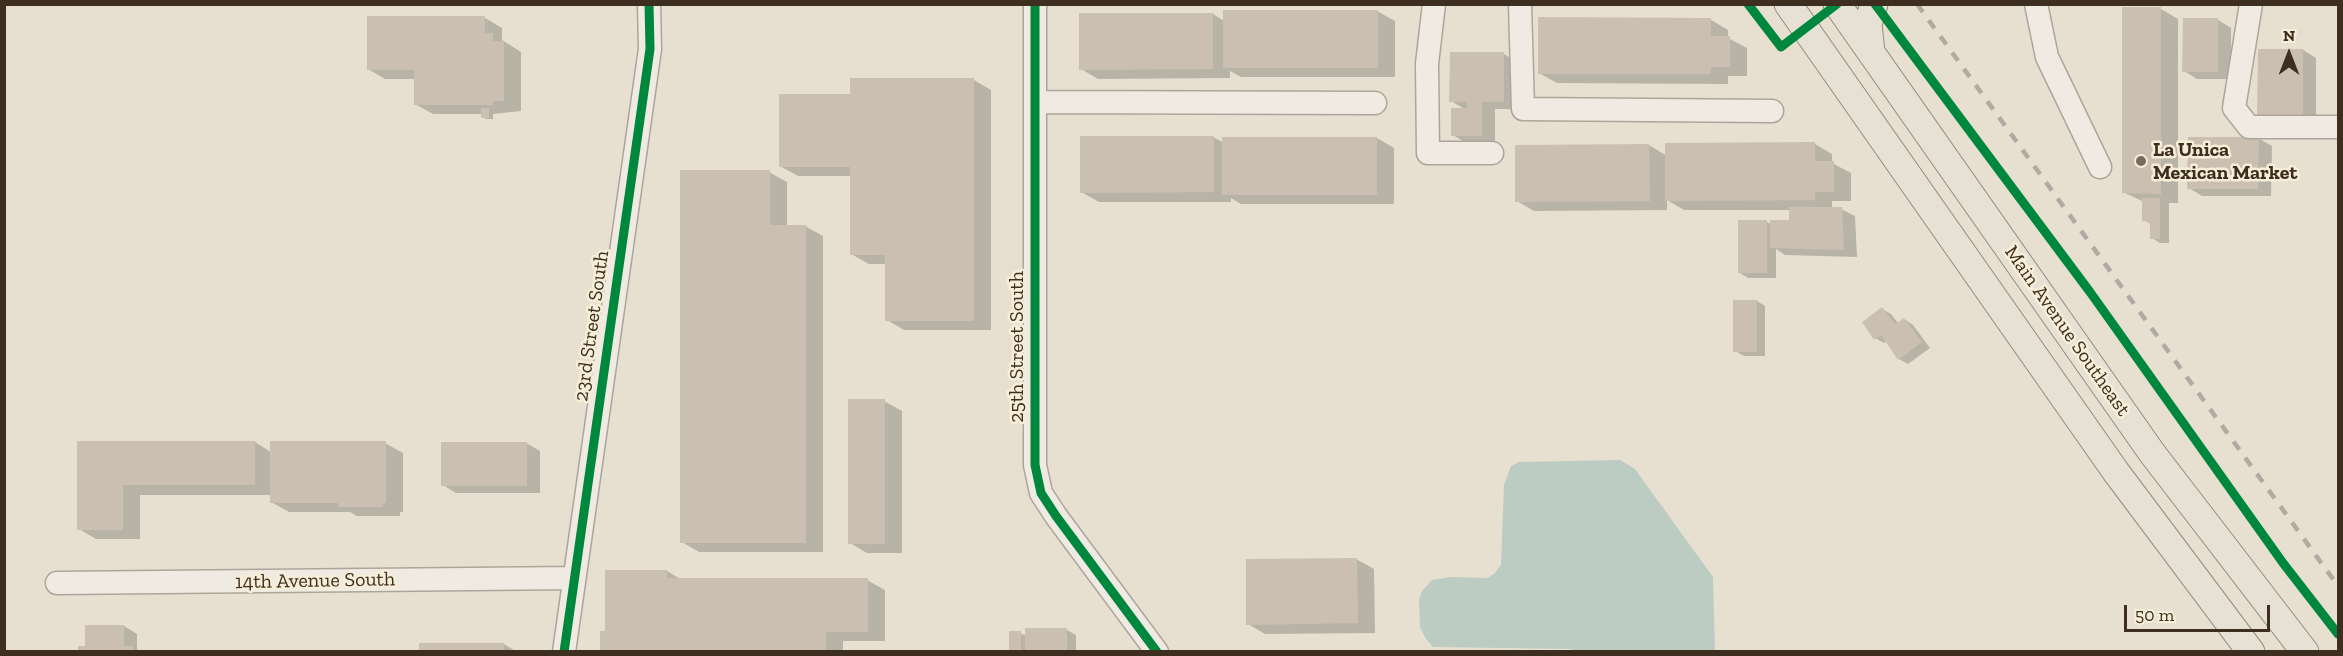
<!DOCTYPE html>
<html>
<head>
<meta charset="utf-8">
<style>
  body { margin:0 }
  #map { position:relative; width:2343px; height:656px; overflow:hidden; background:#e7e0d1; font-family:"Zilla Slab",serif }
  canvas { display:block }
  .frame { position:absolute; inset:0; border:6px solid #3d2e20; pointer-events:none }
  .north { position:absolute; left:2259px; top:24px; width:60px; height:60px; -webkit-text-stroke:4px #f7eed8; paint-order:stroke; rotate:0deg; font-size:16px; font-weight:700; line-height:24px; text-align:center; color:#3d2e20 }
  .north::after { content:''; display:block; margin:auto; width:21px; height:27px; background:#3d2e20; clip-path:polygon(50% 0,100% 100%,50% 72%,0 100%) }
  .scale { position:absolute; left:2124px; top:605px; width:146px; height:27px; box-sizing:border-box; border:3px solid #3d2e20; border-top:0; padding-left:8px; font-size:18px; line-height:21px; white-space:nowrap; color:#3d2e20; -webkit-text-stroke:4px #f7eed8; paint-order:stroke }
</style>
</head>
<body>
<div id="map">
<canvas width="2343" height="656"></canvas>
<div class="frame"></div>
<div class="north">N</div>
<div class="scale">50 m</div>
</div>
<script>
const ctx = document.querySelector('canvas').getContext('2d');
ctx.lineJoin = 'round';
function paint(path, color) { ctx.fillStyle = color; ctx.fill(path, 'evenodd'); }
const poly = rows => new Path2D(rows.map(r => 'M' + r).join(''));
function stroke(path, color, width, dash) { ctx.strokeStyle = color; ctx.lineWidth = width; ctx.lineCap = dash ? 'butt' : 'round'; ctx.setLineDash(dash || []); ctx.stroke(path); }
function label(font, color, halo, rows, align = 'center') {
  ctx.font = font + ' "Zilla Slab",serif'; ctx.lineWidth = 5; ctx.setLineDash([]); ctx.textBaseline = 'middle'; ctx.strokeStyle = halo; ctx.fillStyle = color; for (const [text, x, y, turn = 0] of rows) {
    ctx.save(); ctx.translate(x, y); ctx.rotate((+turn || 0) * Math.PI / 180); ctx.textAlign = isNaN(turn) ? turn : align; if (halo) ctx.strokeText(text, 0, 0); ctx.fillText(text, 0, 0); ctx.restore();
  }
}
const water = poly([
  [1620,460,1635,469,1713,577,1715,651,1576,652,1571,649,1433,647,1426,639,1420,627,1419,600,1422,591,1432,580,1451,577,1487,578,1494,574,1501,565,1504,485,1511,466,1519,462]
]);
const shadow = poly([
  [2161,9,2178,19,2178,203,2169,203,2169,243,2160,243,2152,238,2152,225,2144,220,2144,202,2123,192],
  [1377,11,1395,21,1395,77,1241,77,1230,71,1230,78,1098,79,1081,69,1213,14,1224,21],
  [485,18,502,28,502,40,521,52,521,111,493,114,493,119,486,119,482,114,433,114,415,104,415,79,385,79,368,69],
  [1711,20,1728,30,1728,38,1747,48,1747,76,1728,76,1728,84,1557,83,1539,73],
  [2218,20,2231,28,2231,79,2197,79,2184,71],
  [2259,50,2303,50,2316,58,2316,122,2272,122,2259,114],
  [1504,54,1517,62,1517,109,1495,109,1495,143,1466,143,1453,135,1466,110,1451,101],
  [974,80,991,90,991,330,904,330,887,320,887,264,869,264,851,254,851,176,798,176,780,166,851,96],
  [1213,137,1224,143,1377,138,1394,148,1394,204,1241,204,1231,198,1231,202,1099,202,1081,192],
  [2258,138,2272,146,2271,196,2202,196,2189,188],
  [1815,144,1832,154,1832,163,1851,173,1851,201,1832,201,1832,209,1841,209,1855,216,1857,257,1785,255,1776,249,1776,278,1748,278,1740,273,1767,222,1772,225,1790,221,1790,210,1684,210,1667,200,1667,210,1534,211,1517,201,1649,145,1667,156],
  [769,172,787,182,787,226,805,226,823,236,823,552,699,552,682,542],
  [1757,301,1765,306,1765,356,1744,356,1735,351],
  [1882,309,1891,314,1898,323,1904,319,1913,325,1930,348,1908,364,1899,359,1887,341,1884,343,1875,338],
  [884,401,902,411,902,553,867,553,850,543],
  [79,442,255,442,271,452,385,443,403,453,403,512,400,512,400,516,357,516,350,512,289,512,271,502,271,495,140,495,140,539,96,539,79,529],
  [526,443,540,451,540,493,456,493,443,485],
  [1356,559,1374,569,1375,633,1265,634,1248,624],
  [607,571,667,571,682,580,867,580,885,590,885,641,843,641,843,652,601,652,607,633],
  [124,626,137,634,137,649,141,652,80,652],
  [1067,630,1076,635,1076,652,1011,652,1020,633,1026,636],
  [504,644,517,652,420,652],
  [215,651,368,651,368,652,215,652]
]);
const building = poly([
  [2122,7,2161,7,2161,194,2122,193],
  [1223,10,1378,10,1378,68,1223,68],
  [1079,13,1213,13,1213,69,1079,70],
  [367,16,485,16,485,33,493,33,493,41,504,41,504,101,493,101,493,105,414,105,414,70,367,70],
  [1538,17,1711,18,1711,36,1730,36,1730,67,1711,67,1711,74,1538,74],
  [2183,18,2218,18,2218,72,2182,72],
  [2258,49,2303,49,2303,115,2257,115],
  [1450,52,1504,52,1504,102,1482,102,1482,136,1451,136,1451,108,1467,108,1467,102,1449,102],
  [850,78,974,78,974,321,885,321,885,255,850,255,850,167,779,167,779,94,850,94],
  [481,108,489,108,489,118,481,118],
  [1080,136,1214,136,1214,192,1080,193],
  [1222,137,1377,137,1377,195,1222,195],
  [2188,137,2259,137,2258,189,2187,189],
  [1815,142,1815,161,1834,161,1834,192,1815,192,1815,200,1665,201,1665,143],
  [1649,144,1650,201,1515,202,1515,145],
  [680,170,770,170,770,225,806,225,806,543,680,543],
  [2142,198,2160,198,2160,239,2150,239,2150,222,2142,221],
  [1789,207,1842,207,1844,250,1770,248,1770,220,1789,220],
  [1738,220,1767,220,1767,273,1738,273],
  [1733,300,1757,300,1757,352,1733,352],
  [1882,307,1895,324,1904,318,1922,342,1898,360,1881,335,1874,340,1862,322],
  [848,399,885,399,885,544,848,544],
  [77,441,255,441,255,485,123,485,123,530,77,530],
  [270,441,386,441,386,503,383,503,383,507,338,507,338,503,270,503],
  [441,442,527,442,527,486,441,486],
  [1357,558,1358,623,1246,625,1246,559],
  [605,570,667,570,667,578,868,578,868,632,826,632,826,652,600,652,600,631,605,631],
  [85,625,124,625,124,646,133,646,133,652,78,652,78,646,85,646],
  [1025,628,1067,628,1067,652,1025,652],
  [1009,631,1021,631,1021,652,1009,652],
  [419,643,504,643,504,652,419,652]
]);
const minor = poly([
  [1035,4,1035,465,1041,493,1056,516,1157,652],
  [1434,4,1427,64,1428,153,1492,153],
  [1520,4,1523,109,1772,111],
  [2036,4,2047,57,2100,167],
  [2251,4,2234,108,2249,127,2338,127],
  [1035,102,1375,103],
  [57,583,574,578],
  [564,652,650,49,649,4]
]);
const major = poly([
  [1788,4,2116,472,2251,652],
  [1837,4,2152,453,2305,652],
  [1871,52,1868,24,1874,4]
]);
const rail = poly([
  [1917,4,2338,586]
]);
const cycleway = poly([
  [1035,4,1035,465,1041,493,1056,516,1157,652],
  [1748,4,1781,47,1837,4],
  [1875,4,2090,292,2283,563,2338,634],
  [564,652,650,49,649,4]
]);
const markers = [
  [2141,161,6,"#786c5e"]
];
const poiNames = [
  ["La Unica",2153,150],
  ["Mexican Market",2153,173]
];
const streetNames = [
  ["23rd Street South",592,326,-82],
  ["Main Avenue Southeast",2067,331,55],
  ["25th Street South",1017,347,-90],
  ["14th Avenue South",315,581,-1]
];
paint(water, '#bcccc2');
paint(shadow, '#0003');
paint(building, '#cbbfb2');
stroke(minor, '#ada599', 25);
stroke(major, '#928b80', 29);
stroke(minor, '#efebe3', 22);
stroke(major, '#e6e1d4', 27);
stroke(rail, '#afaaa2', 4.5, [10, 10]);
stroke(cycleway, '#00873e', 9);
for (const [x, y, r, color] of markers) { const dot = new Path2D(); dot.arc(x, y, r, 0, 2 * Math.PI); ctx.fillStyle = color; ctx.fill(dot); stroke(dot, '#f7eed8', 2); }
label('bold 20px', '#3d2e20', '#f7eed8', poiNames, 'left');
label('20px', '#3d2e20', '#f7eed8', streetNames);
</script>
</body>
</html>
